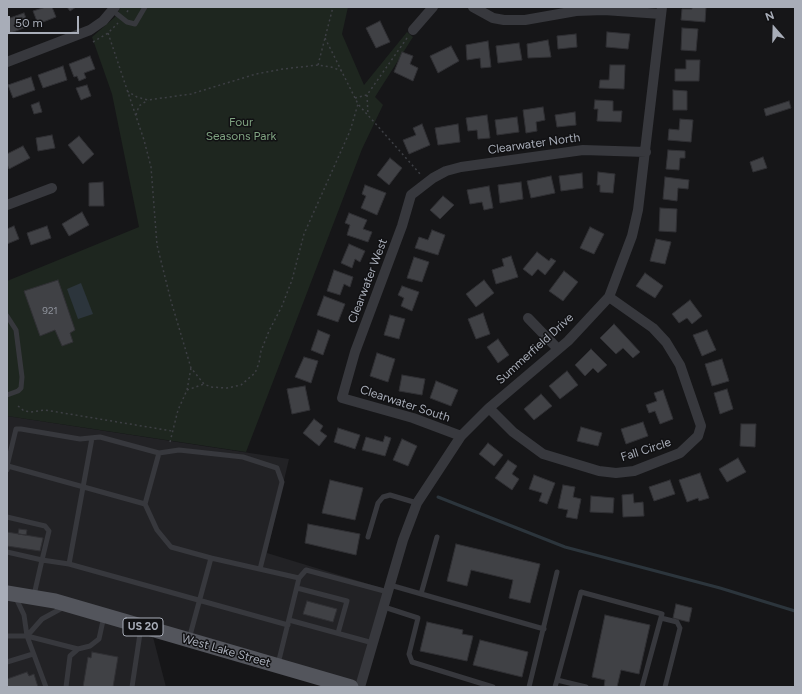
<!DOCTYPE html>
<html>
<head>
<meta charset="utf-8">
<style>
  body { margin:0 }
  #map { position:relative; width:802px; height:694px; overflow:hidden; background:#161618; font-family:Figtree,sans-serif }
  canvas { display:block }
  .frame { position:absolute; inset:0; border:8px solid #a8adb8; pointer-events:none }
  .north { position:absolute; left:754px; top:8px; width:40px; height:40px; -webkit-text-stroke:3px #111113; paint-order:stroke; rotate:340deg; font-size:11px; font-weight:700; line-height:16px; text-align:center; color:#a8adb8 }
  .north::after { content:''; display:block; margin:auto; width:14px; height:18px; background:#a8adb8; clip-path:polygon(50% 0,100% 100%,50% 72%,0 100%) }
  .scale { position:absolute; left:8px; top:16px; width:71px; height:18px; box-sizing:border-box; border:2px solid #a8adb8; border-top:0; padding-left:5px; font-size:12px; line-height:14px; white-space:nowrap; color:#a8adb8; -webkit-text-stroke:3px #111113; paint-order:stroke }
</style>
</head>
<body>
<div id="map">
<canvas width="802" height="694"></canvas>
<div class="frame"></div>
<div class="north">N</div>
<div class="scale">50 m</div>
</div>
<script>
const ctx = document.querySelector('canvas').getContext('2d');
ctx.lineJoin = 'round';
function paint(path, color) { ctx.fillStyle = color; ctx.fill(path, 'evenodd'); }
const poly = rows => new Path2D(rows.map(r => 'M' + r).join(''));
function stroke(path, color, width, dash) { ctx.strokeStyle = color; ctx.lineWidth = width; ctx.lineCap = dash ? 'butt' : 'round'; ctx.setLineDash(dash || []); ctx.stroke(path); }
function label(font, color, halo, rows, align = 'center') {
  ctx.font = font + ' Figtree,sans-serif'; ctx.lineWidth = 3; ctx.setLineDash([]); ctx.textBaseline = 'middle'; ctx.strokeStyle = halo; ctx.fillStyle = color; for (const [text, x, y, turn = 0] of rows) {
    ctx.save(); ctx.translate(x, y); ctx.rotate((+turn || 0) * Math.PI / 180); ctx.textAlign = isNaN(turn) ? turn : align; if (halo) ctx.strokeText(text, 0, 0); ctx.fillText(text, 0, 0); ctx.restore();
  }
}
const built = poly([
  [7,416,289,459,267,553,385,589,357,685,7,588],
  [7,597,56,605,152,633,166,687,7,687]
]);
const green = poly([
  [121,7,348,7,342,34,364,85,407,32,413,37,375,97,383,105,362,149,246,452,7,416,7,281,139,227,112,94,92,37,115,17]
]);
const water = poly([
  [81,283,93,314,78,319,67,289]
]);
const stream = poly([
  [438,497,565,547,720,588,795,611]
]);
const building = poly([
  [46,7,52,7,56,17,38,24,33,11,46,7],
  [67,7,76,7,70,11,67,7],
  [692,7,706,7,705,22,681,20,682,9,692,9,692,7],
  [24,13,29,26,8,34,7,19,24,13],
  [380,21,390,42,376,48,366,28,380,21],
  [682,28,698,29,696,51,681,50,682,28],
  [607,32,630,34,628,49,606,47,607,32],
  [576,34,577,47,558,49,557,36,576,34],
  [548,40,551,57,528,58,527,44,548,40],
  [488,41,491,67,481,68,480,58,467,60,466,45,488,41],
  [519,43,522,60,498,63,496,46,519,43],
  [451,46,459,61,438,73,430,56,451,46],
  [402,52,413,56,410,64,418,68,413,81,394,72,402,52],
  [90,56,95,69,84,73,86,78,79,81,77,76,74,77,69,64,90,56],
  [686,60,700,60,699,81,675,81,675,69,686,69,686,60],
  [610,65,625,65,624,89,599,88,600,80,609,80,610,65],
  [63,66,67,80,43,88,38,75,63,66],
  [31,77,35,90,13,98,8,85,31,77],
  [87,85,91,96,81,100,76,88,87,85],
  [673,90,687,91,687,110,673,110,673,90],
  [595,100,613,101,613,111,622,111,621,122,597,121,598,109,594,109,595,100],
  [789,101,791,108,766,116,764,109,789,101],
  [39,102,42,112,34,114,31,105,39,102],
  [543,107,545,120,536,122,537,131,526,133,523,110,543,107],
  [575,112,576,125,557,127,555,115,575,112],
  [487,115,490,138,478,139,477,130,468,131,466,118,487,115],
  [517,117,519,132,497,135,495,120,517,117],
  [680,119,693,120,691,142,668,140,669,129,679,130,680,119],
  [422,124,430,145,409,154,403,140,416,135,413,128,422,124],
  [458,124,460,142,438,145,435,128,458,124],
  [52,135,55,148,38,151,36,138,52,135],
  [79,136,94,154,83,164,68,145,79,136],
  [23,146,30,158,9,169,7,164,7,154,23,146],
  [668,150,685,151,685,158,680,158,679,170,666,169,668,150],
  [763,157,767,168,753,172,750,162,763,157],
  [390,158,402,168,389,185,377,175,390,158],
  [598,172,615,174,613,193,600,192,600,185,597,185,598,172],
  [582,173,583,188,561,191,559,176,582,173],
  [551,176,555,193,531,198,527,181,551,176],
  [665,177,689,180,688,189,678,188,677,201,663,199,665,177],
  [103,182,104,206,89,206,89,183,103,182],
  [521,182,523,199,500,203,498,185,521,182],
  [365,185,386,193,377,215,361,208,366,196,362,194,365,185],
  [489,186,493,208,484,210,482,202,470,204,467,190,489,186],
  [443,196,454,205,440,219,430,210,443,196],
  [660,208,677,209,676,232,659,231,660,208],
  [82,212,89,225,69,236,62,224,82,212],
  [349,213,367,220,363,229,372,232,368,242,347,235,350,225,345,223,349,213],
  [14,226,19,239,7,244,7,229,14,226],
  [47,226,51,238,31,245,27,233,47,226],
  [590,227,604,234,594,254,580,248,590,227],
  [432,230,445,235,438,255,415,248,419,237,428,240,432,230],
  [656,239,671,242,665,264,650,261,656,239],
  [349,244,365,251,360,262,355,259,352,268,341,263,349,244],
  [537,252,549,261,551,258,556,261,545,275,538,269,532,276,523,269,537,252],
  [511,256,518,277,496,284,492,270,504,266,502,259,511,256],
  [414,257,429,262,422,282,407,278,414,257],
  [334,270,353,277,350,287,344,284,340,295,327,291,334,270],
  [564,271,578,282,563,301,549,291,564,271],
  [645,273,663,286,655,298,636,286,645,273],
  [58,280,75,330,70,333,73,342,62,346,55,330,40,336,24,291,58,280],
  [484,280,494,293,476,307,466,294,484,280],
  [402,286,419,292,412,311,401,306,404,298,398,295,402,286],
  [324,296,345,304,338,322,317,315,324,296],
  [690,300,702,316,692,324,687,318,679,323,672,314,690,300],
  [483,313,490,334,476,339,468,319,483,313],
  [390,315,405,319,399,339,384,335,390,315],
  [614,324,640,352,633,358,623,348,616,354,600,338,614,324],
  [318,330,330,335,323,355,311,350,318,330],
  [707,330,716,350,702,356,693,335,707,330],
  [498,339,509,355,498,363,487,347,498,339],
  [591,349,607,365,598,373,593,368,585,376,575,365,591,349],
  [377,353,395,359,388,382,370,376,377,353],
  [304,357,318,361,311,383,295,377,304,357],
  [722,359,729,381,712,386,705,364,722,359],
  [567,371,578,385,560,399,549,386,567,371],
  [402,375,425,379,422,395,399,391,402,375],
  [436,381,458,390,451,406,430,398,436,381],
  [305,386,310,410,292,414,287,389,305,386],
  [727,389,733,409,720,414,714,393,727,389],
  [663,390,673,419,660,424,655,411,649,413,646,405,657,401,654,393,663,390],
  [541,394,552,406,534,420,524,409,541,394],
  [314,419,323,426,320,431,327,436,319,446,303,433,314,419],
  [643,422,648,436,626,444,621,429,643,422],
  [741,424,756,424,755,447,740,446,741,424],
  [581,427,602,433,598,446,577,441,581,427],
  [338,428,360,435,355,449,334,442,338,428],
  [385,436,391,438,385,456,362,450,366,437,383,442,385,436],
  [402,439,417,446,408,466,393,460,402,439],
  [488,443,503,455,494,466,479,454,488,443],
  [738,458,746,472,727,482,719,469,738,458],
  [508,460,517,466,512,474,519,479,512,490,495,478,508,460],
  [700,473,709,498,699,501,698,498,687,502,679,480,700,473],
  [534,475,555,483,547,504,539,501,542,493,529,489,534,475],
  [330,480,363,488,355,520,322,513,330,480],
  [670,480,675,494,654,501,649,487,670,480],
  [563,485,575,487,573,497,581,499,577,519,566,517,568,510,558,508,563,485],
  [633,494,634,503,643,502,644,516,623,517,622,495,633,494],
  [591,496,614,498,613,513,590,512,591,496],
  [308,524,360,534,356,555,305,543,308,524],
  [19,529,27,530,26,535,18,534,19,529],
  [7,532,43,538,40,551,7,546,7,532],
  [456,544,540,564,530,603,509,598,513,580,471,570,467,586,447,581,456,544],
  [307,601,337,609,333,622,303,614,307,601],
  [676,604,692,608,689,622,673,618,676,604],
  [605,615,650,625,639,674,621,670,617,687,604,687,605,680,592,677,605,615],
  [427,622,463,630,462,634,473,636,467,661,420,651,427,622],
  [480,640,528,652,522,677,473,665,480,640],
  [92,652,118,657,113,687,83,687,88,657,91,658,92,652],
  [27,672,29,676,34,674,38,687,7,687,7,679,27,672]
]);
const path = poly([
  [127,12,130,7],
  [108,33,144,140,151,167,157,245,171,301,191,368,204,384,211,387,227,388,241,385,255,373,259,363,261,351,269,331,282,306,292,280,304,234,350,131,358,104],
  [325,38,358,104,421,175],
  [93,42,108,33,118,23],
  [318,65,333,7],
  [127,91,137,97,148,100,191,94,256,74,283,69,318,65,331,67,342,71],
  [367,95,368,115],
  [355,98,367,95,407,38],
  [136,115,139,106,148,100],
  [187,390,204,384],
  [18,406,24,411,31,412,45,410,172,431],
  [170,442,178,410,187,390,191,368]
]);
const service = poly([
  [112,10,127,22,135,24,145,7],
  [7,316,16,330,22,377,21,388,18,391,7,395],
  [159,453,179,450,243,457,277,468,282,482,260,569],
  [7,466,16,429,21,429,80,439,100,437,159,453,145,504,157,530,171,547,211,558,189,639],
  [7,470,8,466,145,504],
  [7,517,45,526,49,531,42,560,69,564,92,438],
  [368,537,378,503,383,497,390,495,417,503],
  [7,552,42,560,34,595],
  [211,558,299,578,278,664],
  [69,564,288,625],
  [299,578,306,570,388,592],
  [390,585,544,629],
  [297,588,347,601,338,633],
  [421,594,437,537],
  [15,596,24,615,27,636,46,687],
  [384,607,418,618,409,654,412,662,493,687],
  [661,618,677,622,680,628,665,687],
  [289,620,373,643],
  [7,636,27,636,78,649],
  [27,636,42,619,64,607],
  [7,662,33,654],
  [66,687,70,656,78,649,90,646,99,639,104,616],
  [132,687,141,627],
  [529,687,557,572],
  [555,687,557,680],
  [586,687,557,680,581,592,662,614,642,687]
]);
const minor = poly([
  [473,7,493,18,504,20,525,20,576,11,604,10,661,14],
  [413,30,433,7],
  [7,62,90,30,103,21,115,7],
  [7,205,52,188],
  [528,318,558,349],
  [489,408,513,432,543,454,599,471,616,473,634,471,680,453,698,436,701,426,680,365,666,342,653,328,609,297],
  [461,436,413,418,342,398,355,352,402,226,411,195,433,178,446,171,461,167,583,150,646,152],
  [360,687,403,540,417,503,461,436,489,408,568,341,609,297,632,236,638,210,662,7]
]);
const primary = poly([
  [7,593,55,601,351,687]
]);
const numberNames = [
  ["921",50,311]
];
const shields = [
  [143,627,40]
];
const shieldNames = [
  ["US 20",143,627]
];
const parkNames = [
  ["Four",241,122],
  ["Seasons Park",241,136]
];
const streetNames = [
  ["Clearwater North",534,144,-8],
  ["Clearwater West",368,281,-69],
  ["Summerfield Drive",535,349,-42],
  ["Clearwater South",405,404,18],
  ["Fall Circle",646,450,-18],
  ["West Lake Street",226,651,16]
];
paint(built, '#222225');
paint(green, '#1e261f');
paint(water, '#2c353c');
stroke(stream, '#2c353c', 3);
paint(building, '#404145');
stroke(building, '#303034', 1);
stroke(path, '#3d3f44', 1.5, [2, 3]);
stroke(service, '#37383d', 5);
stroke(minor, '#37383d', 10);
stroke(primary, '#53555c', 15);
label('10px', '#8e929b', null, numberNames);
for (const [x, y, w] of shields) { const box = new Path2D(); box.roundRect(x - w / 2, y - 9, w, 18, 3); ctx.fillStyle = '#111113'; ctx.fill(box); stroke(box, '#a8adb8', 1); }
label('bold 11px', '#a8adb8', null, shieldNames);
label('12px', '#7fa381', '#111113', parkNames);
label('12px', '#a8adb8', '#111113', streetNames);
</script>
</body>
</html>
